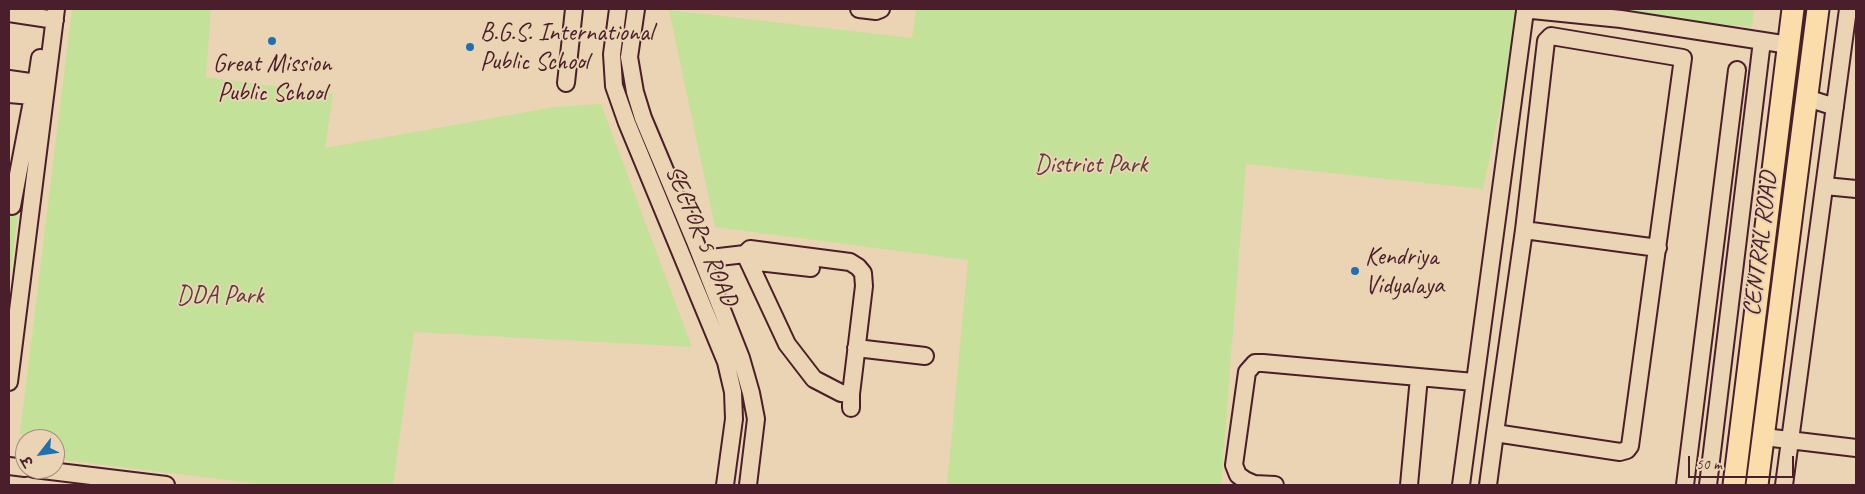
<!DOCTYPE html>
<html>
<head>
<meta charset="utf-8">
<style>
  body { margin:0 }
  #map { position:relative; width:1865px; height:494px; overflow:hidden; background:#ead4b3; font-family:Caveat,"Playpen Sans Deva",sans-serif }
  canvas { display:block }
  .frame { position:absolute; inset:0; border:10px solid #4a1f2b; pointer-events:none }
  .north { position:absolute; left:15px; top:429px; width:50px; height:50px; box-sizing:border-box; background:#ead4b3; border:1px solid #aa8c7d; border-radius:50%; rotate:240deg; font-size:14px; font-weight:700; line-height:20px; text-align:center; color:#4a1f2b }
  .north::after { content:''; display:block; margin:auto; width:18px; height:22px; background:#1f6fb2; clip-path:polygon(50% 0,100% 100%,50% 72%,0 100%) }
  .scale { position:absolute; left:1688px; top:456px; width:106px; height:22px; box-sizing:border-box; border:2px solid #4a1f2b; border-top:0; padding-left:6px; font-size:15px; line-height:18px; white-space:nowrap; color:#4a1f2b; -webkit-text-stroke:4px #ead4b3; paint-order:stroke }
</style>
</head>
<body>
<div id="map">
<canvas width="1865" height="494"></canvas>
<div class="frame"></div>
<div class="north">उ</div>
<div class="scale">50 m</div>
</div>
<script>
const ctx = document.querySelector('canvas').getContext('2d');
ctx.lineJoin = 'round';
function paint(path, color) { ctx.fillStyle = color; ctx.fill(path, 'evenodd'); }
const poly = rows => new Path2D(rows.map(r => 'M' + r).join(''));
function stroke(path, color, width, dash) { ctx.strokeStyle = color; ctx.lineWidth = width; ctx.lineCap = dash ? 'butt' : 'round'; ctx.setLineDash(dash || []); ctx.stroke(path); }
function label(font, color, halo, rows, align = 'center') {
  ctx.font = font + ' Caveat,sans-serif'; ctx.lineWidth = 4; ctx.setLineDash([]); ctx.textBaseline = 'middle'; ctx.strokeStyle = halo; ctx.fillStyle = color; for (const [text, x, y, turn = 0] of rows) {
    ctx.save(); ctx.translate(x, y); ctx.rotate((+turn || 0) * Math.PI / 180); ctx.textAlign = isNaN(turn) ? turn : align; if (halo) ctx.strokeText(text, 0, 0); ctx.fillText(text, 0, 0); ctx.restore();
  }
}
const green = poly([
  [72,9,211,9,206,77,333,94,325,148,555,107,601,104,692,347,414,332,393,485,269,485,55,459,55,439,25,439,20,433],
  [916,9,1521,9,1483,189,1246,164,1221,485,947,485,968,260,715,227,669,10,912,38],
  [1553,9,1754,9,1752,27],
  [18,212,9,285,9,214]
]);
const minor = poly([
  [618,9,612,54,614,86,627,123,726,362,733,392,734,419,725,485],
  [636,9,629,57,635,92,643,118,696,244,741,358,751,393,756,419,748,485],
  [859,9,876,11,881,9],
  [9,13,55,20],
  [9,79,30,82,35,81,37,78,40,58],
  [566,83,574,9],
  [9,94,44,97],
  [1807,98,1835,107],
  [1825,186,1856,189],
  [12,206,33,96],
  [1524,230,1658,248],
  [745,254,787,344,814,379,841,393,851,394],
  [702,259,745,254,750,249,850,262,858,267,863,273,864,286,851,394,851,408],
  [749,261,811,268],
  [856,348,925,356],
  [9,382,56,9],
  [1764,437,1856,448],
  [9,466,25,468],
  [34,469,166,485],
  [1275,485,1254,484,1245,480,1238,475,1234,465,1247,372,1255,363,1263,363,1474,382],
  [1409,485,1419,377],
  [1461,485,1525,11,1532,10,1621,19,1789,45],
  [1488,485,1495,433,1524,230,1546,41,1551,36,1683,58,1630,446,1627,450,1620,452,1495,433],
  [1685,485,1737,70],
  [1708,485,1762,41],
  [1784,485,1848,9]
]);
const major = poly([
  [1734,485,1793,9],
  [1757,485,1818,9]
]);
const markers = [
  [272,41,5,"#1f6fb2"],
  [470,47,5,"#1f6fb2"],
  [1355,271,5,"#1f6fb2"]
];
const poiNames = [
  ["B.G.S. International",480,33],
  ["Public School",480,62],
  ["Great Mission",272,64,"center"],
  ["Public School",272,93,"center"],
  ["Kendriya",1365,257],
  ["Vidyalaya",1365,286]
];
const parkNames = [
  ["District Park",1091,165],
  ["DDA Park",220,296]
];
const streetNames = [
  ["SECTOR 5 ROAD",701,236,67],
  ["CENTRAL ROAD",1761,244,-83]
];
paint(green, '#c3e199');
stroke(minor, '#4a1f2b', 20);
stroke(major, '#4a1f2b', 25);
stroke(minor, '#ead4b3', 16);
stroke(major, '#faddab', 21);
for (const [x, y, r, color] of markers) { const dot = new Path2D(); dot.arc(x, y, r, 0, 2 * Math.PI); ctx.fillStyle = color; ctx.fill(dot); stroke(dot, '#ead4b3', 2); }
label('25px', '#4a1f2b', '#ead4b3', poiNames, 'left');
label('25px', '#5c3c3c', '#ead4b3', parkNames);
label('25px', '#4a1f2b', '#ead4b3', streetNames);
</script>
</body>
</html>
